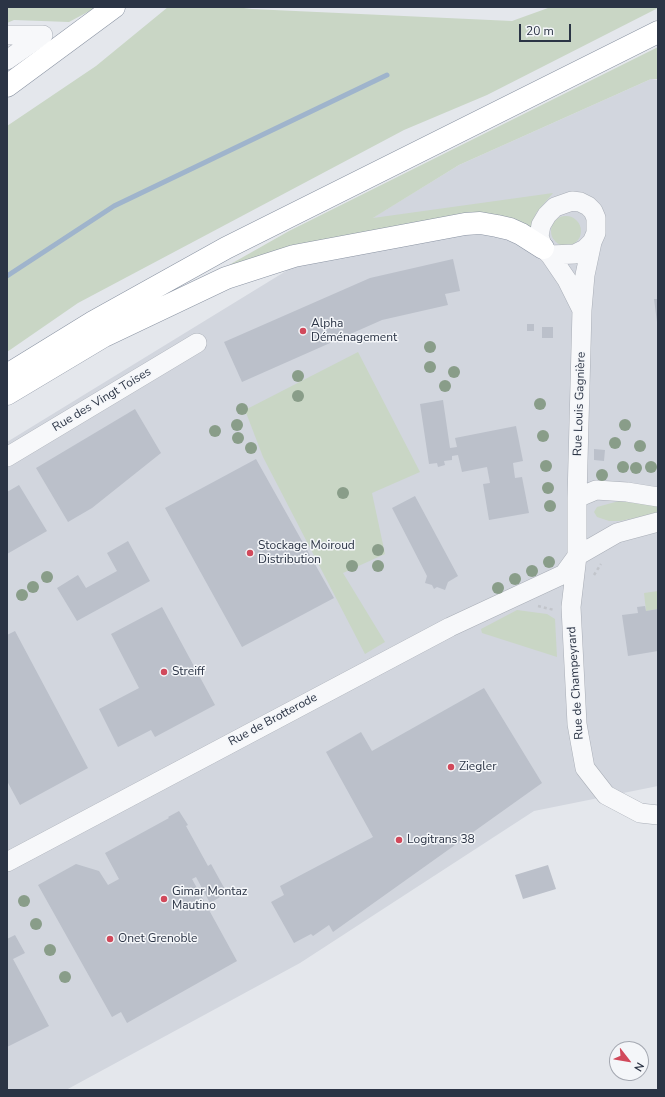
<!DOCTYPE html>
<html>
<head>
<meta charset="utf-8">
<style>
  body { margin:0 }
  #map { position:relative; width:665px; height:1097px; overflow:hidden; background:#e4e7ec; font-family:"Nunito Sans",sans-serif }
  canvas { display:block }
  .frame { position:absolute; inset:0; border:8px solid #2b3445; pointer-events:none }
  .north { position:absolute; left:609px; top:1041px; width:40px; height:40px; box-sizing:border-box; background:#f4f6f9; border:1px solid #a4a8b1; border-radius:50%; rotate:121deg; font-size:11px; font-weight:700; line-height:16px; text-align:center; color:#2b3445 }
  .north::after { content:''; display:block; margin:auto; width:14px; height:18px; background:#d1495b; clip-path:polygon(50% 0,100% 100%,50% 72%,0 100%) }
  .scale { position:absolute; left:519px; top:24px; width:52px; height:18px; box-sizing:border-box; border:2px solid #2b3445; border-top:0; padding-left:5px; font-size:12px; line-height:14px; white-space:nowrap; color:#2b3445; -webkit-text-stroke:3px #f4f6f9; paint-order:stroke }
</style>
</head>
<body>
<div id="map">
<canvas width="665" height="1097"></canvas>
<div class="frame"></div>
<div class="north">N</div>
<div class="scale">20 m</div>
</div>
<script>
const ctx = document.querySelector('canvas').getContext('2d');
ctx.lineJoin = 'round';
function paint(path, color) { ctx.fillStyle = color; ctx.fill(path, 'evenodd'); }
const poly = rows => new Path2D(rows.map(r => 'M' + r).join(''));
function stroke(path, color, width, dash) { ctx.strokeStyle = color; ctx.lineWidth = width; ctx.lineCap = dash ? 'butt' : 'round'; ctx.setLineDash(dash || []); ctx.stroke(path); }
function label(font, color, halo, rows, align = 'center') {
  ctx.font = font + ' "Nunito Sans",sans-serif'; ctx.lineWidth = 3; ctx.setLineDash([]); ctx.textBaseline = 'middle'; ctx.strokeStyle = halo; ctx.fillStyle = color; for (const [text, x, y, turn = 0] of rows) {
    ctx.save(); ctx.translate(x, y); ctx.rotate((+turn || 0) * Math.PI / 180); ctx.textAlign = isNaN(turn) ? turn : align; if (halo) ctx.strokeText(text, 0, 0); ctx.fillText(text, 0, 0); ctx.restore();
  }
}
const built = poly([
  [651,79,658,80,658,786,534,811,300,963,66,1090,7,1090,7,442,459,165]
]);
const green = poly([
  [7,7,97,7,69,22,14,20,7,23],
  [168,7,235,7,252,9,512,21,548,8,658,8,487,95,404,130,78,303,7,352,7,126,96,66],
  [658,47,658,79,651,79,459,165,373,218,553,193,536,213,531,231,513,222,229,265,289,231],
  '551 231a15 15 0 1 1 30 0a15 15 0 1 1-30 0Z',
  [358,352,420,472,372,493,385,554,343,573,385,642,365,654,263,457,245,410],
  [619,501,658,506,658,513,620,521,609,521,597,517,594,512,597,507],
  [658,591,658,609,646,611,644,593],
  [517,610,547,614,555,619,557,657,482,633,481,629]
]);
const stream = poly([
  [7,276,114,206,387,75]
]);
const building = poly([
  [453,259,460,291,445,294,448,305,382,320,242,382,224,342,370,278],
  [654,299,658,299,658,322,657,322],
  [527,324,534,324,534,331,527,331],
  [542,327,553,327,553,338,542,338],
  [443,400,450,448,457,447,455,438,516,426,523,461,513,463,515,478,522,477,529,513,489,520,483,484,490,483,487,467,462,472,458,455,452,456,452,460,444,461,445,465,438,467,437,463,429,464,420,404],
  [135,409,161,453,92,508,68,522,36,468],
  [594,449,605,450,604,461,594,460],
  [256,459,334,598,242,647,165,508],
  [19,485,47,531,7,554,7,492],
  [415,496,458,576,448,582,445,590,437,587,434,589,432,585,425,583,427,576,392,508],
  [128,541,150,581,77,621,57,588,78,575,86,588,117,571,107,553],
  [645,606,646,611,658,609,658,651,628,656,622,615,638,613,637,607],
  [162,607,215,705,155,737,151,730,118,747,99,709,139,688,111,634],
  [15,631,88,768,20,805,7,781,7,635],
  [484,688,542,783,333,932,329,925,313,936,311,934,294,943,271,902,284,895,280,886,373,837,326,752,361,732,372,751],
  [179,811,188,825,186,826,208,866,211,864,227,893,210,903,196,877,192,879,237,961,127,1023,121,1012,112,1017,38,885,76,864,99,871,108,885,119,879,105,853,169,818,168,817],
  [548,865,556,889,523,899,515,875],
  [15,935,25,953,13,959,49,1026,7,1047,7,939]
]);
const path = poly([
  [594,575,601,564],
  [538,606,554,610]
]);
const minor = poly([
  [7,35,43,35,7,60],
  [592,242,585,275,582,310,577,498,577,556,571,607,577,724,585,768,606,795,640,813,658,815],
  [550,255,575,254,585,249,592,242,596,233,596,218,593,211,588,206,580,202,572,201,555,207,547,215,541,225,539,236,543,248,550,255,567,280,582,310],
  [7,457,197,343],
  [577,498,596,490,627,492,658,497],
  [7,862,450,627,564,574,577,556,617,533,658,522]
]);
const highway = poly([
  [7,86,114,7],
  [7,375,93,322,226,248,658,32],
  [7,394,104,336,226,278,294,256,465,224,480,223,497,226,510,229,521,234,543,248]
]);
const trees = [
  [430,347],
  [430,367],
  [454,372],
  [298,376],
  [445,386],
  [298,396],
  [540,404],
  [242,409],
  [237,425],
  [625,425],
  [215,431],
  [543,436],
  [238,438],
  [615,443],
  [640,446],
  [251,448],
  [546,466],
  [623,467],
  [651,467],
  [636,468],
  [602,475],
  [548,488],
  [343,493],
  [550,506],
  [378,550],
  [549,562],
  [352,566],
  [378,566],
  [532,571],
  [47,577],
  [515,579],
  [33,587],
  [498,588],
  [22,595],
  [24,901],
  [36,924],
  [50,950],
  [65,977]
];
const markers = [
  [303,331,4,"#d1495b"],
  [250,553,4,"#d1495b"],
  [164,672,4,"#d1495b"],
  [451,767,4,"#d1495b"],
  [399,840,4,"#d1495b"],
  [164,899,4,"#d1495b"],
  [110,939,4,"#d1495b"]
];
const poiNames = [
  ["Alpha",311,324],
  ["Déménagement",311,338],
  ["Stockage Moiroud",258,546],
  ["Distribution",258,560],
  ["Streiff",172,672],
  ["Ziegler",459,767],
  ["Logitrans 38",407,840],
  ["Gimar Montaz",172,892],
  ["Mautino",172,906],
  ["Onet Grenoble",118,939]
];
const streetNames = [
  ["Rue des Vingt Toises",102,400,-31],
  ["Rue Louis Gagnière",580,404,-88],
  ["Rue de Champeyrard",576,683,-94],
  ["Rue de Brotterode",273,720,-28]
];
paint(built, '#d2d6de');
paint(green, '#c9d6c5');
stroke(stream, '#9fb4cc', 5);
paint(building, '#bbc0ca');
stroke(minor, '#a9aeb7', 20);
stroke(highway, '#8b94a3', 23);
stroke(path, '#c2c5cb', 2.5, [3, 3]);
stroke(minor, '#f7f8fa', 19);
stroke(highway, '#fff', 22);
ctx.fillStyle = '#899d89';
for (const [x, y] of trees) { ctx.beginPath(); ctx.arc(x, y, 6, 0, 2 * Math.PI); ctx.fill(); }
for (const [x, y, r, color] of markers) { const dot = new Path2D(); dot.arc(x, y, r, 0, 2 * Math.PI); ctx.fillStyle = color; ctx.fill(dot); stroke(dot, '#f4f6f9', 1.5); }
label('12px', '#2b3445', '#f4f6f9', poiNames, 'left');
label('12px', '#2b3445', '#f4f6f9', streetNames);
</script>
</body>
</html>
